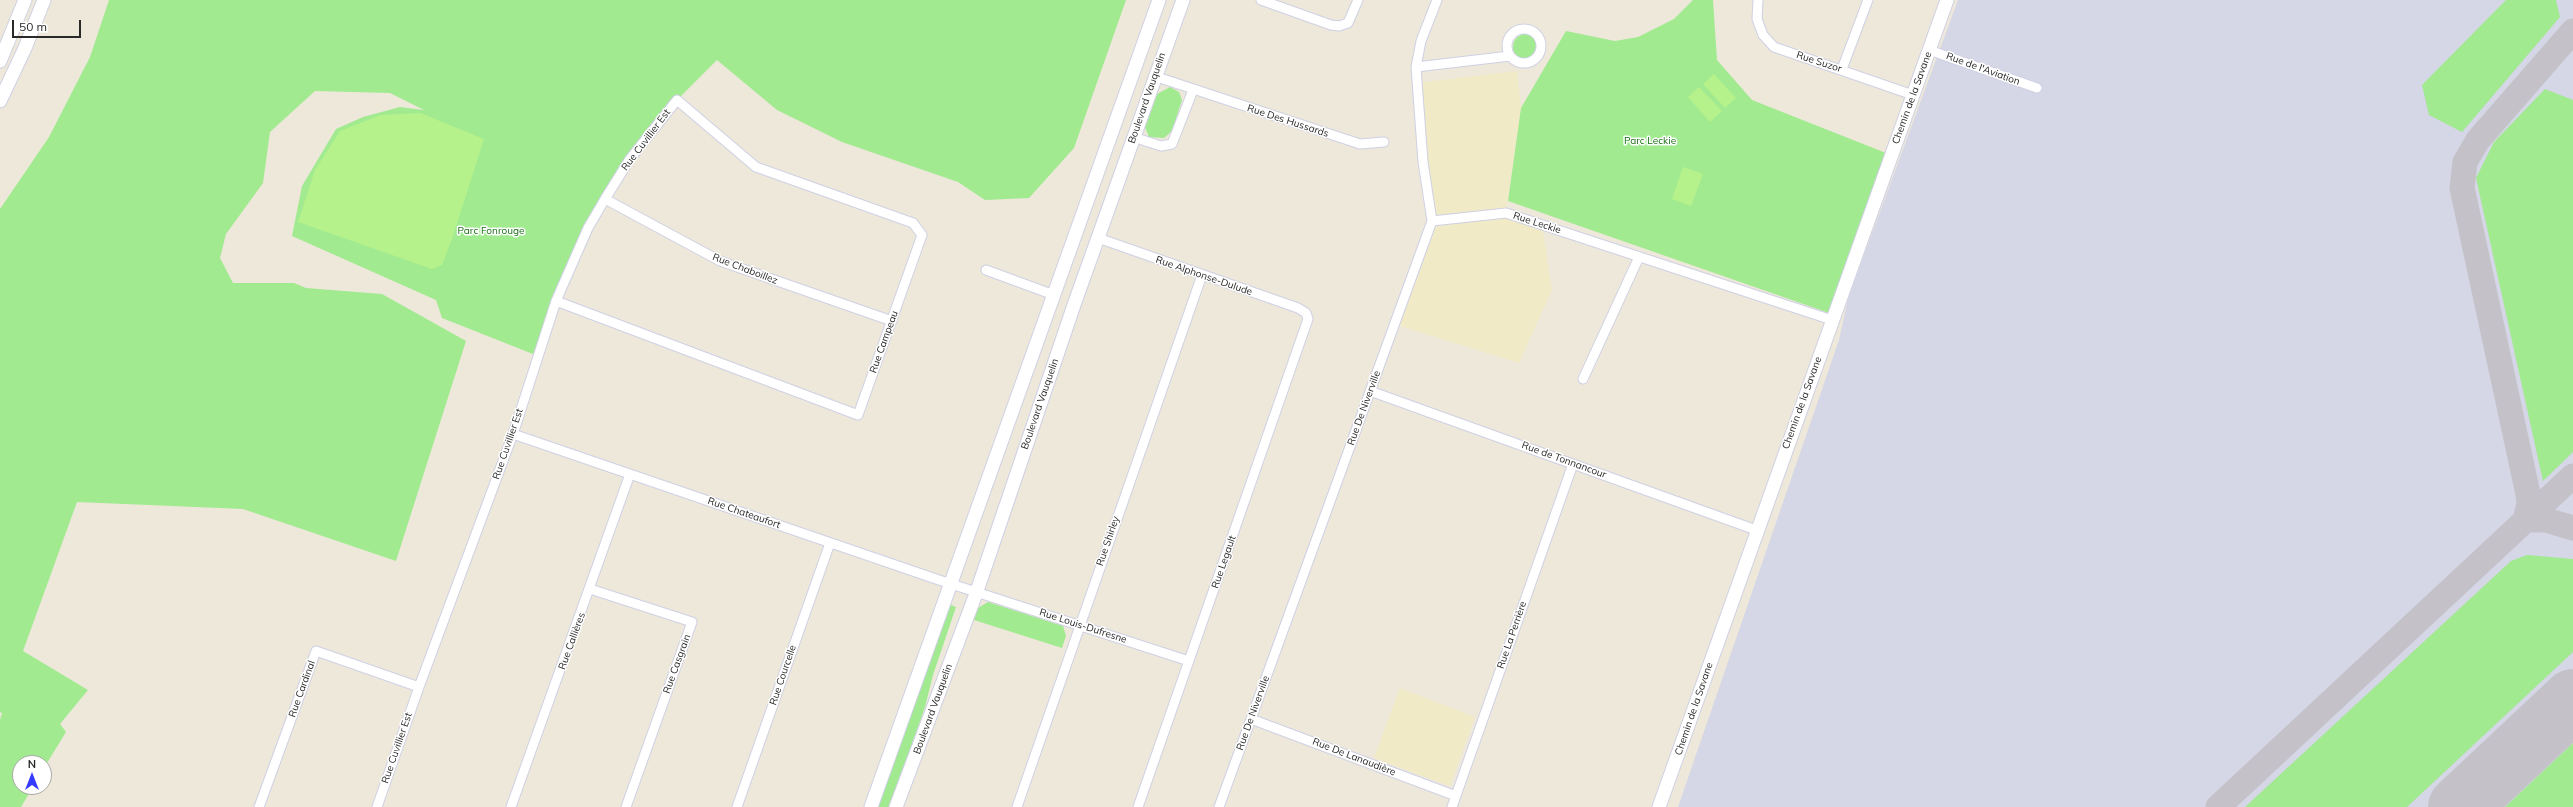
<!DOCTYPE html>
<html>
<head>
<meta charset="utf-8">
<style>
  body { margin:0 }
  #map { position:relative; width:2573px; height:807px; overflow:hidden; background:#ede8da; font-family:Mulish,sans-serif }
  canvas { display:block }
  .north { position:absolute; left:12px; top:755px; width:40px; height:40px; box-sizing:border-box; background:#fff; border:1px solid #a9a9a9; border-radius:50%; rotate:0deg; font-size:11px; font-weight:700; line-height:16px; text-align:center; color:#292929 }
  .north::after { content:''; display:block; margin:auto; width:14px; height:18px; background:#353cff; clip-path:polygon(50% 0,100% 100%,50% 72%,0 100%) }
  .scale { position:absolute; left:12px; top:20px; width:69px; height:18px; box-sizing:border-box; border:2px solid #292929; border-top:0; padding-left:5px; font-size:12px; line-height:14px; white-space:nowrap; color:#292929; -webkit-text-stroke:3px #fff; paint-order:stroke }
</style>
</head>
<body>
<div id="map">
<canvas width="2573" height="807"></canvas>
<div class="north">N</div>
<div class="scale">50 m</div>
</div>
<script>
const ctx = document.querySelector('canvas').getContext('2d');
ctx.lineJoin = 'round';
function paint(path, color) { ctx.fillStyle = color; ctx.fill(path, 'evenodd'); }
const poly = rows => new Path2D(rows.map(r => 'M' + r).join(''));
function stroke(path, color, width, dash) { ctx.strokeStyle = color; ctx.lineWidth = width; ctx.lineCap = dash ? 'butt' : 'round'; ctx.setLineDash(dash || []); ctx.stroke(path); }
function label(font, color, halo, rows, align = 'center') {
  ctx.font = font + ' Mulish,sans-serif'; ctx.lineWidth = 3; ctx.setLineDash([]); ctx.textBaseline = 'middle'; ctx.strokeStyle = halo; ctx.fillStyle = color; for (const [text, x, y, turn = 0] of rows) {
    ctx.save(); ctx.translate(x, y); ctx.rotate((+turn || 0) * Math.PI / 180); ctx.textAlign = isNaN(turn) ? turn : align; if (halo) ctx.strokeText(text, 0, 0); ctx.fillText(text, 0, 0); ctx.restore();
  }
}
const education = poly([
  [1517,71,1521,108,1506,212,1542,225,1552,290,1519,363,1394,324,1432,221,1416,83],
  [1400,688,1475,717,1450,786,1374,758]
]);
const airport = poly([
  [1958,0,2573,0,2573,807,1678,807,1839,340,1848,299]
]);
const green = poly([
  [109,0,1126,0,1074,148,1029,198,985,200,958,182,842,142,777,110,717,60,677,100,629,158,613,143,630,159,588,228,538,356,442,318,436,300,292,236,302,186,336,129,363,117,400,107,424,110,390,93,315,91,270,132,263,183,226,234,220,258,233,283,294,283,306,288,382,294,466,341,396,561,243,509,77,502,23,651,88,690,60,724,66,732,44,768,44,763,20,763,20,787,33,787,21,807,0,807,0,720,2,713,0,712,0,209,49,137,90,57],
  [1693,0,1713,0,1717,60,1752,100,1886,153,1832,314,1508,201,1521,108,1566,31,1615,41,1638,37,1674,19],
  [2506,0,2556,0,2560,17,2462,132,2429,115,2422,85],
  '1513 47a13 13 0 1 1 26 0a13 13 0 1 1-26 0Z',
  [1170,87,1179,92,1182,100,1172,131,1164,138,1149,137,1145,127,1157,94],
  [2545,89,2573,100,2573,452,2543,481,2476,178,2494,142],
  [2527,555,2573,559,2573,652,2407,807,2245,807,2511,561],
  [988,602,1063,626,1066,636,1062,648,974,620,978,608],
  [948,604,956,607,933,675,925,707,890,807,877,807],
  [2573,743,2573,807,2505,807]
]);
const pitch = poly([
  [1714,74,1736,98,1725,108,1703,84],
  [1699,87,1722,111,1710,122,1688,97],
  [420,113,484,139,452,239,442,265,432,269,298,222,315,170,340,131,381,115],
  [1683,167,1703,174,1691,206,1672,199]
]);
const taxiway = poly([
  [2573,31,2478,140,2465,162,2462,188,2528,494,2529,504,2525,520,2546,520,2573,528],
  [2218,807,2573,476]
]);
const runway = poly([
  [2459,807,2573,700]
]);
const street = poly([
  [1261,0,1331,25,1339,26,1348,23,1358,0],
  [1758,0,1757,19,1763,35,1774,47,1913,95],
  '1507 46a17 17 0 1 1 34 0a17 17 0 1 1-34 0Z',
  [1929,50,2037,88],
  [1416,67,1510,56],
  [1842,69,1868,0],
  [1154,76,1360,144,1384,142],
  [1133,137,1161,146,1172,144,1193,90],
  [605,199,720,261,892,321],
  [1432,221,1506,213,1832,320],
  [1098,238,1298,308,1306,313,1308,319,1138,807],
  [986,270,1054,295],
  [1583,379,1639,257],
  [1370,391,1756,530],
  [513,434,939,580,1189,661],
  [590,589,692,622,626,807],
  [1251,719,1456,796],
  [259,807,316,651,419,687],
  [377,807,419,687,513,434,556,301,588,228,605,199,630,159,677,100,756,167,913,223,922,235,858,415,556,301],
  [511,807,630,474],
  [737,807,830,543],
  [1017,807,1202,275],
  [1219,807,1432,221,1423,162,1416,67,1421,41,1437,0],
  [1452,807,1573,464]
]);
const secondary = poly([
  [0,61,25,0],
  [0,101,25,48,44,0],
  [871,807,1159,0],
  [896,807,977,591,1075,302,1183,0],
  [1659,807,1947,0]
]);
const streetNames = [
  ["Rue Suzor",1819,62,18],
  ["Rue de l'Aviation",1983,69,20],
  ["Boulevard Vauquelin",1147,98,-71],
  ["Chemin de la Savane",1912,98,-70],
  ["Rue Des Hussards",1288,121,18],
  ["Rue Cuvillier Est",646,140,-53],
  ["Rue Leckie",1537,223,18],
  ["Rue Chaboillez",745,269,21],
  ["Rue Alphonse-Dulude",1204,276,19],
  ["Rue Campeau",884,342,-70],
  ["Chemin de la Savane",1802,403,-70],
  ["Boulevard Vauquelin",1040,404,-71],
  ["Rue De Niverville",1364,408,-70],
  ["Rue Cuvillier Est",508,444,-71],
  ["Rue de Tonnancour",1564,460,20],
  ["Rue Chateaufort",744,513,19],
  ["Rue Shirley",1108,541,-71],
  ["Rue Legault",1224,562,-71],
  ["Rue Louis-Dufresne",1083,626,18],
  ["Rue La Perrière",1512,635,-71],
  ["Rue Callières",572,641,-70],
  ["Rue Casgrain",677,664,-70],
  ["Rue Courcelle",783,675,-71],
  ["Rue Cardinal",302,689,-70],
  ["Boulevard Vauquelin",933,709,-70],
  ["Chemin de la Savane",1694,709,-71],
  ["Rue De Niverville",1253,713,-70],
  ["Rue Cuvillier Est",397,748,-71],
  ["Rue De Lanaudière",1354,757,21]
];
const parkNames = [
  ["Parc Leckie",1650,141],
  ["Parc Fonrouge",491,231]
];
paint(education, '#f1eac7');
paint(airport, '#d5d6e6');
paint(green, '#a1ea90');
paint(pitch, '#b6f28b');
stroke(taxiway, '#c4c2c8', 25);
stroke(runway, '#c4c2c8', 62);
stroke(street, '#cfd0e4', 11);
stroke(secondary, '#cfd0e4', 15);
stroke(street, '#fff', 9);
stroke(secondary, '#fff', 13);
label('10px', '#292929', '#fff', streetNames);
label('10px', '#176d12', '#fff', parkNames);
</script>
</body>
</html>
